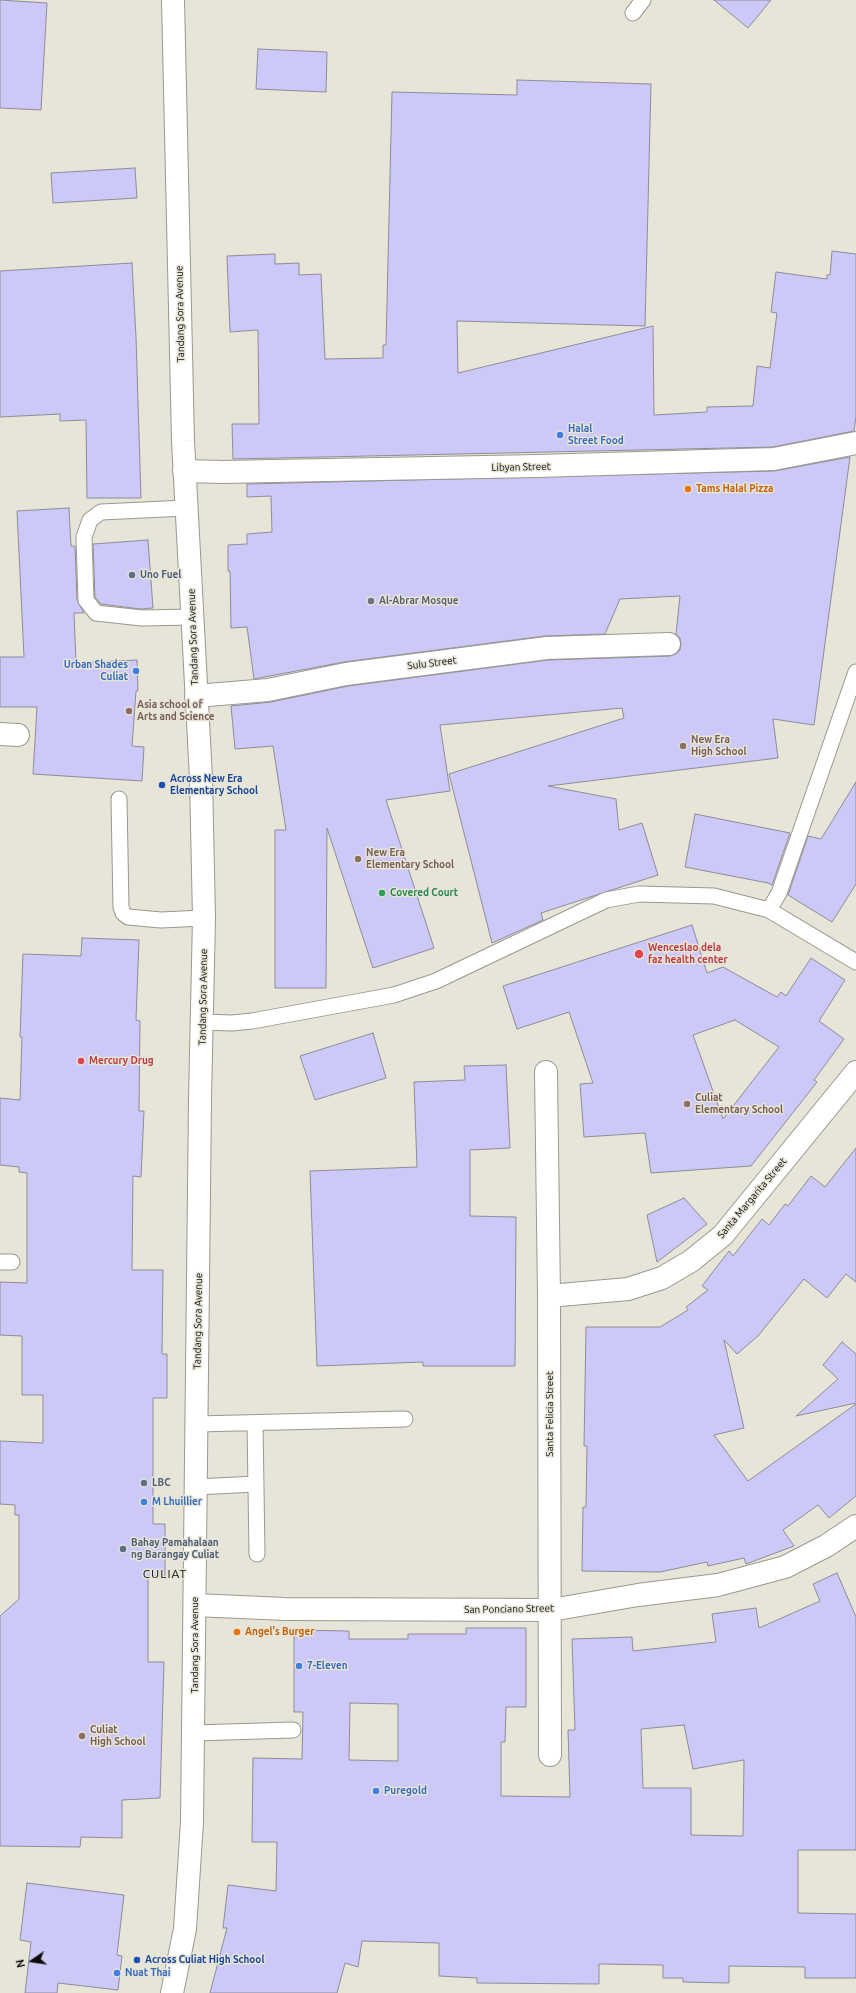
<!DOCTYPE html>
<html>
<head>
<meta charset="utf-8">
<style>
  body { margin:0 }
  #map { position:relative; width:856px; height:1993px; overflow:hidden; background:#e7e4d8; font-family:Ubuntu,sans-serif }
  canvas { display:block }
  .north { position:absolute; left:12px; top:1941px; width:40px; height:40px; -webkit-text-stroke:3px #e7e4d8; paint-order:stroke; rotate:257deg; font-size:11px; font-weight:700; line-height:16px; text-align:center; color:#0d0c08 }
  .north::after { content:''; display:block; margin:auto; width:14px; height:18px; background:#0d0c08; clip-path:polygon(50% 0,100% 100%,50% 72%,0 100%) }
</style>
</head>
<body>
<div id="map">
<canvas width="856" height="1993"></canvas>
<div class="north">N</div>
</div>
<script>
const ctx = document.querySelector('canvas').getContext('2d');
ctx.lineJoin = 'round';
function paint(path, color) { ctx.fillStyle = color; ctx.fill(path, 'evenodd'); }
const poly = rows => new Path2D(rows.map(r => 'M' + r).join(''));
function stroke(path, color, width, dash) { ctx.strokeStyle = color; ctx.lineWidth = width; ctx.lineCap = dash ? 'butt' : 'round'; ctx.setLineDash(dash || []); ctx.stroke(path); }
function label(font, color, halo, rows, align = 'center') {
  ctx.font = font + ' Ubuntu,sans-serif'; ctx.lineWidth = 3; ctx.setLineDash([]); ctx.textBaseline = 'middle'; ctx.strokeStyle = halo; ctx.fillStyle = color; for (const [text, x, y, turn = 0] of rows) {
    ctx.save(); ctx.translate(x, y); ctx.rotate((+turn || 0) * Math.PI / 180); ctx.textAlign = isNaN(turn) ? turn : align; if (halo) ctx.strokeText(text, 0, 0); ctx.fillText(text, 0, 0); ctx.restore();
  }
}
const building = poly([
  [0,0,47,3,41,110,0,108,0,0],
  [714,0,771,0,748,28,714,0],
  [258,49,327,52,326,92,256,89,258,49],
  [517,80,651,84,645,326,457,321,458,373,653,326,654,415,707,412,707,407,753,406,757,366,770,368,777,313,771,312,776,272,827,279,827,275,830,275,832,251,856,254,856,416,854,431,773,447,233,459,232,424,259,424,258,330,230,332,227,256,275,254,275,264,299,263,299,275,321,274,325,359,383,358,383,345,386,345,392,92,517,95,517,80],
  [135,168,137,198,53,203,51,173,135,168],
  [132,263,136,337,141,498,87,498,86,420,60,421,60,414,0,417,0,271,132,263],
  [850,457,814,725,773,719,778,758,548,786,616,799,619,830,642,823,658,875,541,913,543,920,492,943,449,774,624,718,622,708,440,725,450,791,386,800,434,948,373,968,327,828,326,988,275,988,275,830,286,830,273,746,235,749,231,706,271,702,348,686,548,660,670,656,676,654,680,650,681,644,680,638,676,634,680,596,620,599,605,634,545,636,344,662,254,679,247,627,231,628,230,571,228,571,228,545,247,544,247,534,272,532,271,496,247,497,247,484,774,471,850,457],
  [69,508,71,546,75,546,77,600,84,613,74,613,76,663,137,660,138,691,136,691,132,746,144,747,142,781,33,774,37,707,0,707,0,657,24,657,17,511,69,508],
  [148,540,153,608,140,609,101,604,95,597,93,544,148,540],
  [856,782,856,884,832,922,788,895,808,836,821,839,856,782],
  [695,814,790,833,772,885,768,883,685,867,695,814],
  [692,925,707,973,723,967,777,997,781,992,786,996,811,958,845,980,819,1021,844,1039,814,1080,817,1082,751,1166,651,1173,645,1133,584,1137,580,1084,593,1083,569,1012,517,1029,503,986,692,925],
  [735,1020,779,1047,723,1119,693,1035,735,1020],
  [82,938,139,940,136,1020,140,1021,139,1111,144,1111,141,1177,133,1176,132,1270,163,1270,162,1354,167,1354,167,1398,153,1398,153,1524,165,1524,165,1576,148,1576,148,1662,164,1662,160,1798,122,1800,122,1838,81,1837,80,1847,0,1846,0,1616,19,1599,19,1515,15,1515,15,1505,0,1504,0,1441,43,1443,43,1395,22,1395,22,1336,0,1335,0,1282,27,1283,27,1173,19,1172,19,1167,0,1165,0,1098,20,1100,22,1037,20,1037,23,954,81,956,82,938],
  [373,1033,386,1078,315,1100,300,1056,373,1033],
  [506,1065,510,1148,470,1150,470,1216,516,1217,515,1366,423,1366,423,1362,317,1366,310,1171,417,1167,414,1082,465,1080,464,1066,506,1065],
  [856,1148,856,1282,846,1274,827,1298,804,1279,758,1336,737,1354,724,1340,744,1428,714,1435,748,1481,856,1404,856,1496,829,1518,818,1505,783,1530,794,1546,746,1564,744,1558,708,1566,707,1562,660,1572,582,1571,583,1507,586,1507,587,1446,584,1446,586,1327,660,1327,688,1310,686,1307,708,1290,702,1286,729,1251,733,1256,762,1219,769,1225,785,1204,788,1206,811,1176,825,1187,856,1148],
  [684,1198,707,1224,657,1262,647,1215,684,1198],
  [842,1342,856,1354,856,1403,796,1416,838,1379,823,1365,842,1342],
  [837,1573,856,1617,856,1850,798,1850,798,1913,856,1914,856,1978,805,1978,805,1967,729,1966,729,1983,683,1982,683,1978,663,1978,663,1965,599,1964,599,1984,477,1983,477,1978,439,1976,439,1943,362,1941,358,1967,345,1963,337,1993,210,1993,227,1928,223,1928,228,1885,276,1891,277,1842,252,1842,253,1758,302,1759,303,1712,294,1712,294,1630,349,1631,349,1639,408,1639,408,1634,466,1634,466,1628,526,1628,526,1707,506,1707,505,1742,501,1742,501,1796,570,1797,568,1730,575,1730,572,1639,632,1637,633,1651,716,1642,712,1614,756,1608,759,1628,820,1601,813,1584,837,1573],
  [350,1703,398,1704,398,1761,349,1760,350,1703],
  [684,1725,693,1769,744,1760,743,1836,691,1835,691,1788,643,1788,641,1729,684,1725],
  [27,1883,124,1895,117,1955,122,1956,118,1990,58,1983,57,1993,25,1993,31,1942,20,1940,27,1883]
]);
const service = poly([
  [633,13,643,0],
  [186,508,101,512,90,520,84,537,85,570,86,600,96,613,142,618,193,617],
  [119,799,121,907,123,913,128,917,161,920,204,918],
  [769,910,779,893,856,672],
  [203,1022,232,1023,252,1021,394,995,436,981,606,900,639,894,714,896,769,910,856,962],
  [0,1262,12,1262],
  [255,1423,257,1554],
  [196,1424,405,1419],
  [196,1487,256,1484],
  [194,1733,293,1730]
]);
const minor = poly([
  [184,471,223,472,537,466,774,459,856,443],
  [196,696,268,690,346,674,547,648,669,644],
  [0,734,18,735],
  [546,1072,549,1296,550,1755],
  [549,1296,628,1289,662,1278,691,1261,723,1235,856,1072],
  [195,1605,285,1609,551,1610,638,1595,718,1585,785,1567,826,1546,856,1526]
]);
const secondary = poly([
  [172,1993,185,1929,192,1822,200,1099,204,918,201,778,183,441,173,0]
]);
const markers = [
  [560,435,4,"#3f7fe0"],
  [688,489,4,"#e8710a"],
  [132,575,4,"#5c6f8a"],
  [371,601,4,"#6b7280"],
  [136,671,4,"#3f7fe0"],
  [129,711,4,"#8d6e63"],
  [683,746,4,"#8d6e63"],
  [162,785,4,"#1a4fb4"],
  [358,859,4,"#8d6e63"],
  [382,893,4,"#2e9e5b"],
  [639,954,5,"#e0444e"],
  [81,1061,4,"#e0444e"],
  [687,1104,4,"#8d6e63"],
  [144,1483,4,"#5c6f8a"],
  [144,1502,4,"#3f7fe0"],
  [123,1549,4,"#5c6f8a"],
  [237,1632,4,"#e8710a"],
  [299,1666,4,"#3f7fe0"],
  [82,1736,4,"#8d6e63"],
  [376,1791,4,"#3f7fe0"],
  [137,1960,4,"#1a4fb4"],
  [117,1973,4,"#3f7fe0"]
];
const streetNames = [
  ["Tandang Sora Avenue",180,314,-91],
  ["Libyan Street",521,467,-1],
  ["Tandang Sora Avenue",193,637,-92],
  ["Sulu Street",432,663,-7],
  ["Tandang Sora Avenue",203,997,-89],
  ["Santa Margarita Street",752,1198,-50],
  ["Tandang Sora Avenue",198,1321,-89],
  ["Santa Felicia Street",550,1414,-90],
  ["San Ponciano Street",509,1609,-1],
  ["Tandang Sora Avenue",195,1645,-90]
];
const shopNames = [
  ["Halal",568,429],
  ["Street Food",568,441],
  ["Urban Shades",128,665,"right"],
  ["Culiat",128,677,"right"],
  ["M Lhuillier",152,1502],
  ["7-Eleven",307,1666],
  ["Puregold",384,1791],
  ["Nuat Thai",125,1973]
];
const foodNames = [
  ["Tams Halal Pizza",696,489],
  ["Angel's Burger",245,1632]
];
const serviceNames = [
  ["Uno Fuel",140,575],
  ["LBC",152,1483],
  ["Bahay Pamahalaan",131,1543],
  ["ng Barangay Culiat",131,1555]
];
const worshipNames = [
  ["Al-Abrar Mosque",379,601]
];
const educationNames = [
  ["Asia school of",137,705],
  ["Arts and Science",137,717],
  ["New Era",691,740],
  ["High School",691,752],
  ["New Era",366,853],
  ["Elementary School",366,865],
  ["Culiat",695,1098],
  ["Elementary School",695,1110],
  ["Culiat",90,1730],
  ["High School",90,1742]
];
const transitNames = [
  ["Across New Era",170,779],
  ["Elementary School",170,791],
  ["Across Culiat High School",145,1960]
];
const leisureNames = [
  ["Covered Court",390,893]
];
const healthNames = [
  ["Wenceslao dela",648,948],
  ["faz health center",648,960],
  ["Mercury Drug",89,1061]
];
const quarterNames = [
  ["CULIAT",165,1574]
];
paint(building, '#ccc8f8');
stroke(building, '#8d8c98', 1);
stroke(service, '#9b988d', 17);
stroke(minor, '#9b988d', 24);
stroke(secondary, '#9b988d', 24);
stroke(service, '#fff', 15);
stroke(minor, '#fff', 22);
stroke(secondary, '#fff', 22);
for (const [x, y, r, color] of markers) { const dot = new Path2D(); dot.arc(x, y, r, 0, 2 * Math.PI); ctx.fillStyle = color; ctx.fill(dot); stroke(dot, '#e7e4d8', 1.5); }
label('10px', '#0d0c08', '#e7e4d8', streetNames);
label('bold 10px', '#366cbe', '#e7e4d8', shopNames, 'left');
label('bold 10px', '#c56008', '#e7e4d8', foodNames, 'left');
label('bold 10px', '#4e5e75', '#e7e4d8', serviceNames, 'left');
label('bold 10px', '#5b616d', '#e7e4d8', worshipNames, 'left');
label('bold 10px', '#785e54', '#e7e4d8', educationNames, 'left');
label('bold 10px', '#164399', '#e7e4d8', transitNames, 'left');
label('bold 10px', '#27864d', '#e7e4d8', leisureNames, 'left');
label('bold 10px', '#be3a42', '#e7e4d8', healthNames, 'left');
ctx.letterSpacing = '1px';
label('12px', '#0d0c08', '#e7e4d8', quarterNames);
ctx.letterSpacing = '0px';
</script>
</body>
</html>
